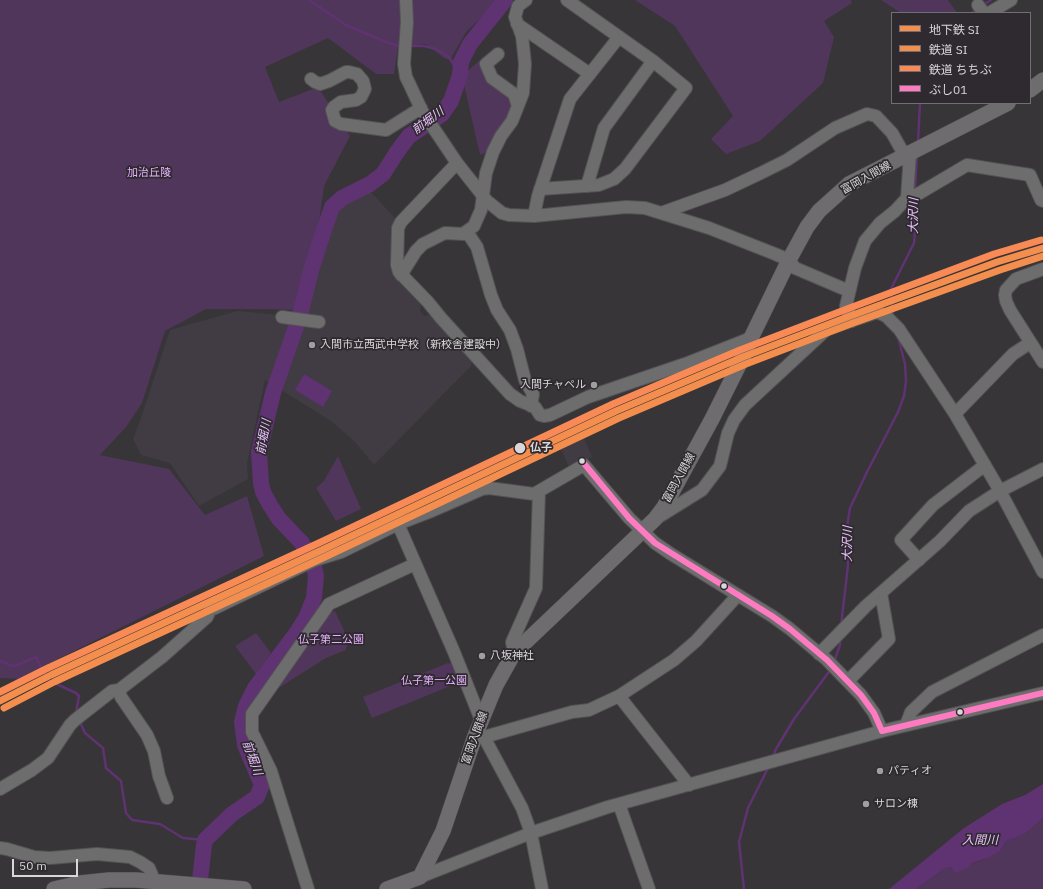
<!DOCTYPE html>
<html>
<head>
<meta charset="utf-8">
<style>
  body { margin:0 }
  #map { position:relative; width:1043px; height:889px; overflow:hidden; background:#373538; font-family:"IBM Plex Sans","Noto Sans JP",sans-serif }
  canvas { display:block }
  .legend { position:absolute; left:891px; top:12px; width:140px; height:92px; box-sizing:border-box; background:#2e2a2f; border:1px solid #726f73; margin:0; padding:5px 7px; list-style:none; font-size:12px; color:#d9d7da }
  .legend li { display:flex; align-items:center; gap:8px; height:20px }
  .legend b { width:20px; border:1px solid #726f73 }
  .scale { position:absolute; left:12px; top:859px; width:66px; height:18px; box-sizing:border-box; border:2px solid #d9d7da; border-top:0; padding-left:5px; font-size:12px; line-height:14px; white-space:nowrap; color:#d9d7da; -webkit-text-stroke:3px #2e2a2f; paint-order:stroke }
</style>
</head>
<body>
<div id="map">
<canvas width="1043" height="889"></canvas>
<ul class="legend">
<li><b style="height:5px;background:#f48e4e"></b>地下鉄 SI</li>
<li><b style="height:5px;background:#f48e4e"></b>鉄道 SI</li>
<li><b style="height:5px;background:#f98a56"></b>鉄道 ちちぶ</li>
<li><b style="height:5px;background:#fe7ac1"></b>ぶし01</li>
</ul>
<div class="scale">50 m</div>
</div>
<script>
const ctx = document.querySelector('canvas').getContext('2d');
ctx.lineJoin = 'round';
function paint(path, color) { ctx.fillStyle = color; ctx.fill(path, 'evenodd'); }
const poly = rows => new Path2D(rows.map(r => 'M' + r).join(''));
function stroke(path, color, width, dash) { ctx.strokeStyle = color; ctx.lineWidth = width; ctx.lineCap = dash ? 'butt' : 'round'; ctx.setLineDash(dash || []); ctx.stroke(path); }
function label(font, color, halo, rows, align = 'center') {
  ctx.font = font + ' "IBM Plex Sans","Noto Sans JP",sans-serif'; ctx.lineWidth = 3.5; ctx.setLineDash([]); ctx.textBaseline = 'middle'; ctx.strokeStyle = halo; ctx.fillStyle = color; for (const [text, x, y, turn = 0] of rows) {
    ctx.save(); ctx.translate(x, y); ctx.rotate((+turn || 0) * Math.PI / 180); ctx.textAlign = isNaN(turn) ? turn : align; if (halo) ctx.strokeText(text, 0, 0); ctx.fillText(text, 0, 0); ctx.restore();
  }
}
const built = poly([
  [367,188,396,219,393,227,392,272,422,303,420,311,424,316,431,315,472,360,471,366,374,465,355,442,331,421,265,380,247,463,248,479,199,506,170,463,141,455,133,439,141,418,170,330,237,311,303,317,334,210,342,201],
  [584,438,592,457,570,469,561,449]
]);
const green = poly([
  [0,0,500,0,466,32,450,60,444,58,426,44,398,47,394,74,376,74,328,38,265,67,279,102,318,87,350,136,324,186,307,310,257,309,206,309,165,331,142,403,126,427,100,455,169,469,205,515,247,496,264,556,18,679,0,678],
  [635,0,851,0,852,3,824,21,834,37,823,83,760,141,726,154,711,139,733,116,675,26],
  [881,0,948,0,957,13,901,13],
  [479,61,493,82,515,101,507,122,488,152,480,155,462,76],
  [338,456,361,509,336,521,316,488,324,481],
  [335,611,348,639,346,650,326,658,277,689,330,613],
  [256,633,271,653,256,674,235,646],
  [448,663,453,664,460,682,372,718,363,697],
  [1043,818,1043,889,916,889,944,869,952,867,967,868,972,863,981,861,1000,851,1006,841,1015,838,1026,833]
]);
const water = poly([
  [304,374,332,391,323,407,295,390],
  [1043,784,1043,818,1026,833,1015,838,1006,841,1000,851,988,858,972,863,967,868,957,872,954,872,952,867,944,869,916,889,889,889,964,828,1002,804,1025,795]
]);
const stream = poly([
  [309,0,346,25,386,42,396,45,402,46],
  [983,5,991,0],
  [972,13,977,9],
  [409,46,424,46,436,49,449,57,460,75],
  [918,142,920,103],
  [915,190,917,155],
  [893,316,891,289,914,243,915,232,914,199],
  [841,626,848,565,846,533,850,508,867,472,898,412,904,396,906,381,905,364,898,337],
  [0,661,13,666,17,665,36,657,48,680,76,693,79,696,76,713],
  [834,662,840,645,840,639],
  [80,722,85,733,103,748,106,768,121,781,126,813,132,820,160,824,183,838,205,840],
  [772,758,776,749,794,719,831,669],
  [744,889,739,842,748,808,769,766]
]);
const river = poly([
  [199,889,204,845,205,840,232,814,257,797,262,785,245,745,242,722,246,706,255,688,295,635,306,618,314,598,316,576,314,567,302,543,279,519,270,505,263,492,261,483,259,452,273,393,300,315,311,270,323,233,332,207,342,198,370,184,383,174,397,152,409,136,442,114,451,101,460,75,461,62,470,44,505,0]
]);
const minor = poly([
  [406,0,407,22,404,64,406,77,409,83,422,111,457,163,487,201,502,213,509,215,534,216,626,207,645,208,709,228,775,254,789,260,795,268,849,291],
  [978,5,984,13],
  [989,13,1011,0],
  [517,24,590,74],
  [498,54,486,64,492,78,514,94,518,106],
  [311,79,315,82,320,84,329,81,346,72,349,72,357,74,363,81,365,89,361,97,356,100,341,102,334,107,332,110,335,121,341,124,386,130,421,108],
  [457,163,401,222,398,228,397,265,399,272,428,302,441,318,510,394,520,401,535,407,540,415,544,416,550,415,588,397,685,364,751,338],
  [587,186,604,128,653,61],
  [540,189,599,185,614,179,625,169,686,88,653,61,567,0],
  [907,198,918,194,967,165,1030,175,1041,200,1043,201],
  [661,213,725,190,761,173,787,160,835,128,867,114,876,116,892,133,905,156],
  [534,216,538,196,570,99,619,37],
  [467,232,477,247,491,295,497,310,510,330,517,349,525,380,533,394,531,406],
  [1043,269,1016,279,1006,290,1005,295,1006,301,1010,310,1043,362],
  [401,275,416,251,423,244,445,233,463,234,474,226,477,219,481,210,486,173,493,152,501,136,512,121,523,93,525,64,524,54,522,36,515,17,518,6,526,0],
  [282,317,319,322],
  [852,321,846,306,855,268,865,241,880,223,895,211,907,198,910,153],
  [955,414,1013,354,1030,343],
  [657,518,702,490,720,466,728,433,734,420,745,405,827,329,877,312,886,316,899,329,955,414,1000,491,1043,572],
  [398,524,454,652,481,720],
  [919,560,901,540,933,505,985,465],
  [514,653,512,642,536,588,539,491],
  [819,654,866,606,940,541,969,511,1000,491,1043,469],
  [848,681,889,639,881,593],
  [119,690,121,697,147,735,154,751,159,776,167,798],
  [619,696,689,785],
  [906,725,911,712,932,692,1043,635],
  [477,737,484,737,522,808,531,833,542,889],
  [484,737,572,712,589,710,619,696,674,660,696,641,738,595],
  [0,789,32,770,48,758,70,725,75,720,112,691,119,690,162,657,207,617,210,610,215,608,315,560,341,552,398,524,429,512,482,489,489,488,534,494,584,465,629,518,655,543,671,554,772,616,790,629,827,660,861,695,874,713,882,731],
  [619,804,649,889],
  [0,848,7,849,34,857,50,858,97,854,130,857,140,862,149,868,152,875,153,881],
  [420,877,531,833,608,807,882,731,1043,693],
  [308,889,271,771,252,732,252,714,329,604,415,564]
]);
const major = poly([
  [1030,90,1043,80],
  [54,889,80,883,109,880,136,880,244,889],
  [387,889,420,877,443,831,475,736,496,685,514,653,655,519,664,507,712,419,743,357,751,338,789,260,807,227,819,211,849,184,1008,103]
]);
const bus1 = poly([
  [582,461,629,518,655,543,772,616,790,629,827,660,861,695,874,713,882,731],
  [882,731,1043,693]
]);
const rail1 = poly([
  [4,708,54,682,327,556,619,418,746,364,853,323,1000,270,1043,256]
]);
const rail2 = poly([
  [0,692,48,668,321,542,613,404,740,350,847,309,994,254,1041,240]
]);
const metro1 = poly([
  [0,701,51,675,324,549,616,411,743,357,850,316,997,262,1043,248]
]);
const markers = [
  [312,345,4,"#a09ea1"],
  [594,385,4,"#a09ea1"],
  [520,448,6,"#d9d7da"],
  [582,461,3.5,"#d9d7da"],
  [724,586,3.5,"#d9d7da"],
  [482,656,4,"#a09ea1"],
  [960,712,3.5,"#d9d7da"],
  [880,771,4,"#a09ea1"],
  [866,804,4,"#a09ea1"]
];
const parkNames = [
  ["加治丘陵",149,173],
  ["仏子第二公園",331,640],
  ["仏子第一公園",434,681]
];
const streetNames = [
  ["富岡入間線",866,178,-29],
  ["富岡入間線",679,478,-61],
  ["富岡入間線",475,738,-70]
];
const poiNames = [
  ["入間市立西武中学校（新校舎建設中）",320,345],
  ["入間チャペル",586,385,"right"],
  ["八坂神社",490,656],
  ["パティオ",888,771],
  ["サロン棟",874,804]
];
const stopNames = [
  ["仏子",530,448]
];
const waterNames = [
  ["前堀川",428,121,-37],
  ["大沢川",914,216,-89],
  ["前堀川",264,437,-80],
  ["大沢川",848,544,-89],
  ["前堀川",252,758,70],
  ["入間川",980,841]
];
paint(built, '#413b44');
paint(green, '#50365b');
paint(water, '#5f3272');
stroke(stream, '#5f3272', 2.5);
stroke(river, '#5f3272', 16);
stroke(minor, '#545354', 14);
stroke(major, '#545354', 16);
stroke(minor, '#6e6d6e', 12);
stroke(major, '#6e6c6f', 15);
stroke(bus1, '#fe7ac1', 6);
stroke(rail1, '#f48e4e', 7);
stroke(rail2, '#f98a56', 7);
stroke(metro1, '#f48e4e', 7);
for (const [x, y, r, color] of markers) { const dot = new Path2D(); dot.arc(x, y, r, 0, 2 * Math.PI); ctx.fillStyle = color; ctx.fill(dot); stroke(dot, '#2e2a2f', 1.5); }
label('11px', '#e7b0ff', '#2e2a2f', parkNames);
label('11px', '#d9d7da', '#2e2a2f', streetNames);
label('11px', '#d9d7da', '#2e2a2f', poiNames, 'left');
label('bold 11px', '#d9d7da', '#2e2a2f', stopNames, 'left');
label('italic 12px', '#ebc3fe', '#2e2a2f', waterNames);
</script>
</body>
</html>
